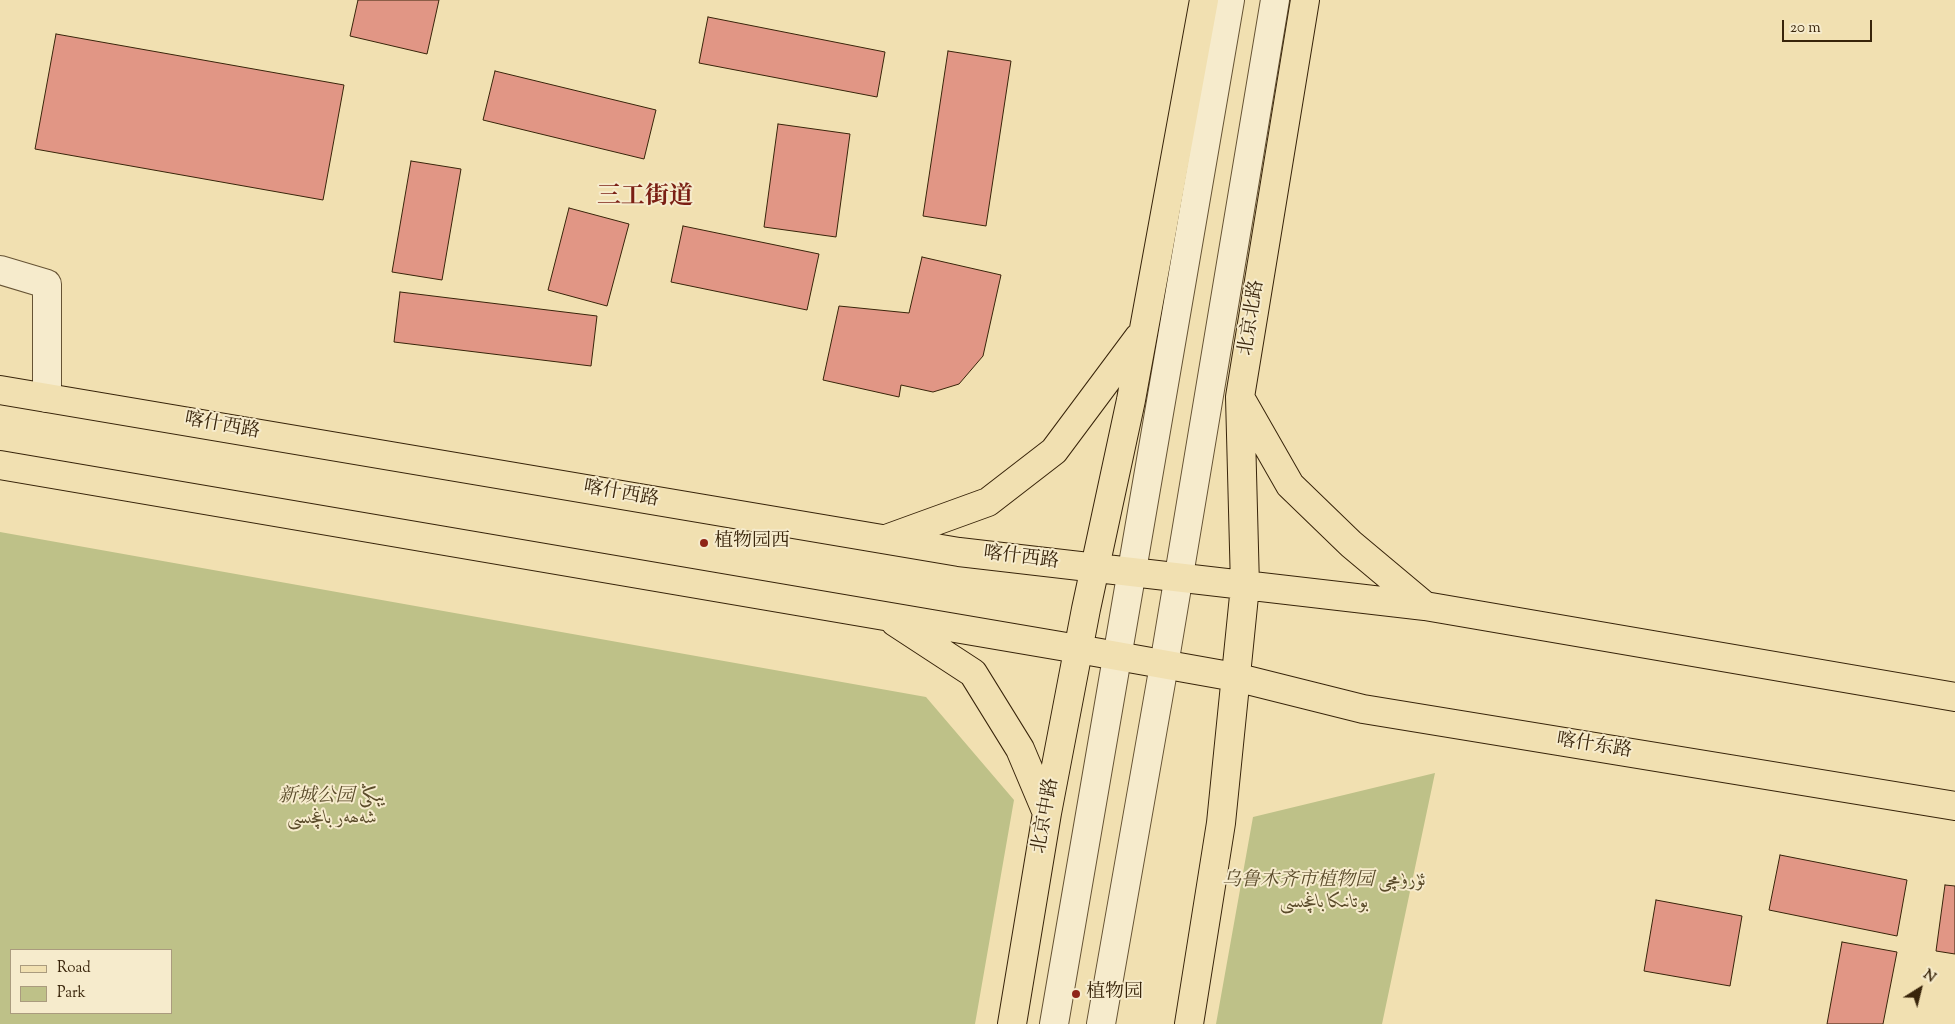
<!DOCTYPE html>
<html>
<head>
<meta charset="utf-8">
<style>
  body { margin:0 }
  #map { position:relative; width:1955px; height:1024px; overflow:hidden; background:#f1e0b1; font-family:"Sorts Mill Goudy",serif }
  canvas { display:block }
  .legend { position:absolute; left:10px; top:949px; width:162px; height:65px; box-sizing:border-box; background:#f6ebcc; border:1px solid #aa9b7e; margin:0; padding:6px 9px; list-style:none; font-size:15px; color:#38240a }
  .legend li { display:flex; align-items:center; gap:10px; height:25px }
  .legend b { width:25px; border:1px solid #aa9b7e }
  .north { position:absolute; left:1895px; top:964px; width:50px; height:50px; -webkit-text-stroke:4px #f6ebcc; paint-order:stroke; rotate:36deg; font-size:14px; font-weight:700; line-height:20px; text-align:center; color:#38240a }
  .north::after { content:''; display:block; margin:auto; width:18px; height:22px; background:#38240a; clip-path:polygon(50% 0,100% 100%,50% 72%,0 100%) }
  .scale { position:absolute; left:1782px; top:20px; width:90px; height:22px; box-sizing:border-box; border:2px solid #38240a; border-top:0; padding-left:6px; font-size:15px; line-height:18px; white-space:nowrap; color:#38240a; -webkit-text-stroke:4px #f6ebcc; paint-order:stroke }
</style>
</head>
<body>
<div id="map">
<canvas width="1955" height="1024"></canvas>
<ul class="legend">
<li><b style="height:6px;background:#f1e0b1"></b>Road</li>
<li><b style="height:14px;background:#bec188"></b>Park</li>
</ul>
<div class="north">N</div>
<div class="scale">20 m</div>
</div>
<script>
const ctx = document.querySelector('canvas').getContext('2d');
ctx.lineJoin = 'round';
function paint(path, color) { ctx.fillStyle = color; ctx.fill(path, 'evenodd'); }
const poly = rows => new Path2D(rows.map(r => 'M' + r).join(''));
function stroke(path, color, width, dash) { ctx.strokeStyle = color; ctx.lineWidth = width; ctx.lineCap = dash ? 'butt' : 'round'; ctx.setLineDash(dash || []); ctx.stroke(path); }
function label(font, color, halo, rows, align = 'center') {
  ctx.font = font + ' "Sorts Mill Goudy",Amiri,"Noto Serif SC",serif'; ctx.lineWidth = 4; ctx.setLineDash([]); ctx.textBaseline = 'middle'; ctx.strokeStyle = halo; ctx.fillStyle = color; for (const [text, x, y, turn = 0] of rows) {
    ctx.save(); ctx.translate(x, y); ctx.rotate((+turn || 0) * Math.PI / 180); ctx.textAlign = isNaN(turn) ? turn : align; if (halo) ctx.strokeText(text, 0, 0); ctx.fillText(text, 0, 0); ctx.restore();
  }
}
const green = poly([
  [0,532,926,697,1014,800,975,1024,0,1024],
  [171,950,171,1013,11,1013,11,950],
  [1435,773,1382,1024,1216,1024,1253,817]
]);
const building = poly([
  [358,0,439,0,427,54,350,36,358,0],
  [708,17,885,52,877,97,699,63,708,17],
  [56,34,344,85,323,200,35,149,56,34],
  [948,51,1011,61,986,226,923,216,948,51],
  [495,71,656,110,644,159,483,120,495,71],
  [778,124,850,134,836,237,764,227,778,124],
  [411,161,461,169,442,280,392,272,411,161],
  [569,208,629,224,607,306,548,290,569,208],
  [683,226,819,254,807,310,671,282,683,226],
  [922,257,1001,275,983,356,959,384,933,392,901,385,899,397,823,380,839,306,909,313,922,257],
  [400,292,597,316,591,366,394,342,400,292],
  [1780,855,1907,880,1897,936,1769,910,1780,855],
  [1945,885,1955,886,1955,954,1936,951,1945,885],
  [1656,900,1742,916,1730,986,1644,971,1656,900],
  [1842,942,1897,952,1883,1024,1827,1024,1842,942]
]);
const minor = poly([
  [0,270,47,284,47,398],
  [1054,1024,1230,0],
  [1101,1024,1164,665,1275,0]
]);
const major = poly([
  [0,390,959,552,1425,606,1955,697],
  [1242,401,1290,485,1351,544,1425,606],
  [0,465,1078,649,1235,677,1363,709,1955,806],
  [886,539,988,502,1054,451,1139,337],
  [895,622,973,673,1020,749,1047,813],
  [1012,1024,1047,813,1086,609,1131,400,1204,0],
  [1189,1024,1221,823,1245,586,1240,397,1305,0]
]);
const markers = [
  [704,543,5,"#8f2418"],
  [1076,994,5,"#8f2418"]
];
const streetNames = [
  ["北京北路",1253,318,-81],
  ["喀什西路",222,427,10],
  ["喀什西路",621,495,10],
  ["喀什西路",1021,559,7],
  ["喀什东路",1594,747,9],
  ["北京中路",1047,816,-80]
];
const poiNames = [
  ["植物园西",714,543],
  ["植物园",1086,994]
];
const parkNames = [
  ["新城公园 يېڭى",332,798],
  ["شەھەر باغچىسى",332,820],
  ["乌鲁木齐市植物园 ئۈرۈمچى",1324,882],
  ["بوتانىكا باغچىسى",1324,904]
];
const districtNames = [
  ["三工街道",645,199]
];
paint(green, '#bec188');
paint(building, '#e19685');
stroke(building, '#38240a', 1);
stroke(minor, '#665334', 30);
stroke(major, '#38240a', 30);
stroke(minor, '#f6ebcc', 28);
stroke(major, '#f1e0b1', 28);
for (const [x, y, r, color] of markers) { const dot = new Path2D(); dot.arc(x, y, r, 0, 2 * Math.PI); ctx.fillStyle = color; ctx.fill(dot); stroke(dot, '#f6ebcc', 2); }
label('19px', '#38240a', '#f6ebcc', streetNames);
label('19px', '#38240a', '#f6ebcc', poiNames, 'left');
label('italic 19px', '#5a4b2a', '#f6ebcc', parkNames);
label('bold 24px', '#7a1f14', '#f6ebcc', districtNames);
</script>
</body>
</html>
